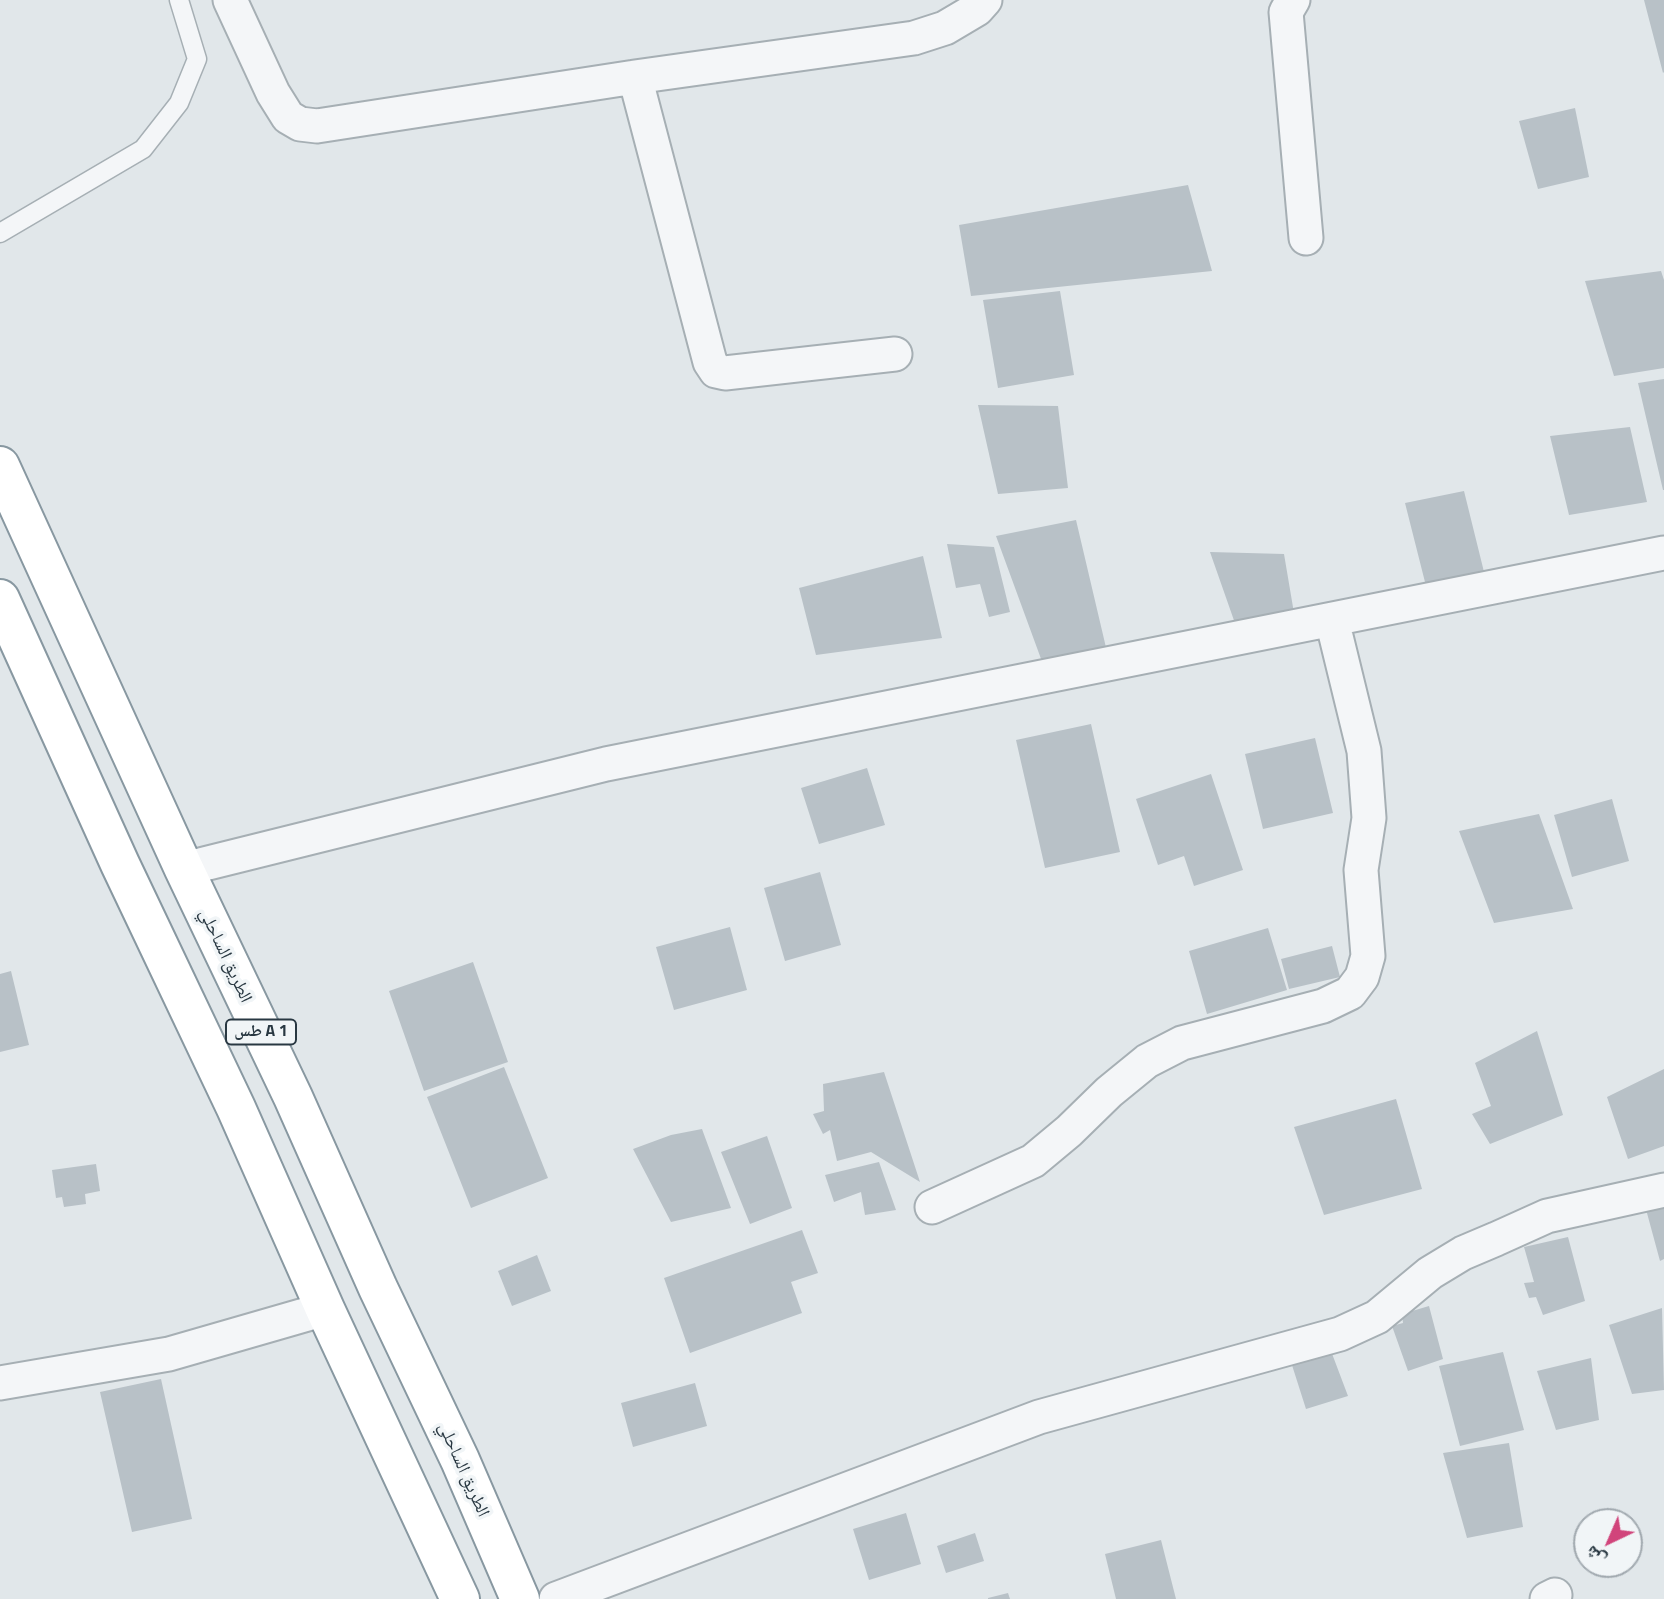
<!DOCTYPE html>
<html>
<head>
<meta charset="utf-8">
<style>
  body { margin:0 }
  #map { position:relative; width:1664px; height:1599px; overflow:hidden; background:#e1e7ea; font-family:"Titillium Web","Noto Naskh Arabic",sans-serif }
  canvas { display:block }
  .north { position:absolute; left:1573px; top:1508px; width:70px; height:70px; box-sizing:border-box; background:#f1f5f7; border:2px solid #a1a9af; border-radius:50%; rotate:224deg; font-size:19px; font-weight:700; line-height:28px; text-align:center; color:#293842 }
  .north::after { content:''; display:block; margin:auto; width:24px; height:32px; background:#d1447b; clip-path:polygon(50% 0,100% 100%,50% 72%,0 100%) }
</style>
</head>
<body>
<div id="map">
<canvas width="1664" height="1599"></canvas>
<div class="north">ش</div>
</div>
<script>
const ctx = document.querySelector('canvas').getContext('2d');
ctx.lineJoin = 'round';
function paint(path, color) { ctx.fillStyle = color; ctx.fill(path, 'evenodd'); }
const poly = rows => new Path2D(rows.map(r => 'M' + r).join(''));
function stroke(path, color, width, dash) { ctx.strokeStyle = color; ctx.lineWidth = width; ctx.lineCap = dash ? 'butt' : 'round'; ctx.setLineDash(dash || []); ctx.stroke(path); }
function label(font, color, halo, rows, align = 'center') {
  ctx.font = font + ' "Titillium Web","Noto Naskh Arabic",sans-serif'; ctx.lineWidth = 7; ctx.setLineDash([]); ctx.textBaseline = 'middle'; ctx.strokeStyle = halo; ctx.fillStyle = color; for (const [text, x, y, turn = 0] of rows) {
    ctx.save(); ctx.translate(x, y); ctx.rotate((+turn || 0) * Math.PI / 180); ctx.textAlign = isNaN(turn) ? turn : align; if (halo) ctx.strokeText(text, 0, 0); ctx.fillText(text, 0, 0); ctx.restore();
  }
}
const building = poly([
  [1644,0,1664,0,1664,72,1663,73],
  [1575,108,1589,177,1538,189,1519,121],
  [1188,185,1212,271,971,296,959,225],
  [1661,271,1664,280,1664,368,1614,376,1585,281],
  [1060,291,1074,375,998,388,983,300],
  [1664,379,1664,490,1663,490,1638,383],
  [978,405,1058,406,1068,488,998,494],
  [1630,427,1647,502,1569,515,1550,436],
  [1464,491,1485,576,1426,586,1405,503],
  [1076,520,1108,656,1044,667,996,536],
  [947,544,994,547,1010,612,989,617,980,584,956,588],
  [1210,552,1284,554,1295,619,1237,629],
  [923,556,942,638,816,655,799,588],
  [1091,724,1120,852,1045,868,1016,740],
  [1315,738,1333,813,1263,829,1245,754],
  [867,768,885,825,819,844,801,788],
  [1211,774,1243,870,1194,886,1184,856,1158,865,1136,799],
  [1612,799,1629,861,1572,877,1554,815],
  [1539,814,1573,909,1494,923,1459,831],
  [820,872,841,945,785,961,764,888],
  [730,927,747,990,674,1010,656,947],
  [1268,928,1287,990,1207,1014,1189,951],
  [1332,946,1340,977,1289,989,1281,959],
  [473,962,508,1062,424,1091,389,991],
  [11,971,29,1045,0,1052,0,974],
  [1537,1031,1563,1115,1490,1144,1472,1114,1491,1106,1475,1063],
  [504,1067,548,1178,471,1208,427,1097],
  [1664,1069,1664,1146,1628,1159,1607,1097],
  [884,1072,920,1182,871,1152,837,1161,830,1130,823,1134,813,1114,824,1111,823,1084],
  [1396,1099,1422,1189,1324,1215,1294,1127],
  [702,1129,731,1208,671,1222,633,1149,671,1135],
  [767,1136,792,1208,750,1224,721,1152],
  [879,1162,896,1210,865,1215,861,1192,834,1202,825,1175],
  [96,1164,100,1191,85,1194,86,1204,64,1207,62,1197,56,1198,52,1170],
  [1664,1198,1664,1259,1660,1261,1644,1202],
  [802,1230,818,1273,791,1282,802,1313,690,1353,664,1278],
  [1568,1237,1585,1301,1543,1315,1536,1297,1529,1298,1524,1283,1534,1282,1524,1247],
  [537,1255,551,1291,512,1306,498,1271],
  [1429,1306,1443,1359,1408,1371,1392,1326,1403,1323,1402,1314],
  [1662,1308,1664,1390,1632,1394,1609,1325],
  [1331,1351,1348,1396,1306,1409,1291,1362],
  [1503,1352,1524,1430,1460,1446,1439,1366],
  [1591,1358,1599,1420,1556,1430,1537,1371],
  [161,1379,192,1519,132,1532,100,1392],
  [695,1383,707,1426,633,1447,621,1403],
  [1509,1443,1523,1527,1467,1538,1443,1453],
  [906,1513,921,1564,869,1580,853,1529],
  [975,1533,984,1561,946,1573,937,1546],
  [1161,1540,1176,1599,1116,1599,1105,1554],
  [1008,1593,1010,1599,988,1599,988,1598]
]);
const lane = poly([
  [0,233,143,149,179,103,197,59,179,0]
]);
const street = poly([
  [230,0,273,93,288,117,300,124,317,126,635,77,914,38,945,28,977,9,985,0],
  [1293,0,1286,12,1306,238],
  [635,77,710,362,716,371,725,373,895,354],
  [184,869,606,764,1664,553],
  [932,1207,1033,1161,1069,1131,1109,1092,1147,1061,1182,1043,1323,1006,1350,993,1362,977,1368,956,1361,870,1369,818,1364,751,1332,620],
  [0,1383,169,1354,325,1309],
  [556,1599,1039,1417,1340,1334,1377,1317,1430,1273,1463,1253,1496,1239,1547,1216,1664,1190],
  [1547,1599,1555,1595]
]);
const highway = poly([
  [0,466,184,869,293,1097,378,1288,460,1460,520,1599],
  [0,599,120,864,236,1108,325,1309,460,1599]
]);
const shields = [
  [261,1032,70]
];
const shieldNames = [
  ["طس A 1",261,1032]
];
const streetNames = [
  ["الطريق الساحلي",225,956,65],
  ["الطريق الساحلي",463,1470,66]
];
paint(building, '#b8c1c7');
stroke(lane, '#a6afb4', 21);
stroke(street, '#a6afb4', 37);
stroke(highway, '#8898a1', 42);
stroke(lane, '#f4f6f8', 18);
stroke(street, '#f4f6f8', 33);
stroke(highway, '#fff', 38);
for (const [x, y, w] of shields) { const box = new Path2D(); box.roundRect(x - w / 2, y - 12.5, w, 25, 5); ctx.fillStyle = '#f1f5f7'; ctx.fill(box); stroke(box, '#293842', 2); }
label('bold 16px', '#293842', null, shieldNames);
label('18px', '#293842', '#f1f5f7', streetNames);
</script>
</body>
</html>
